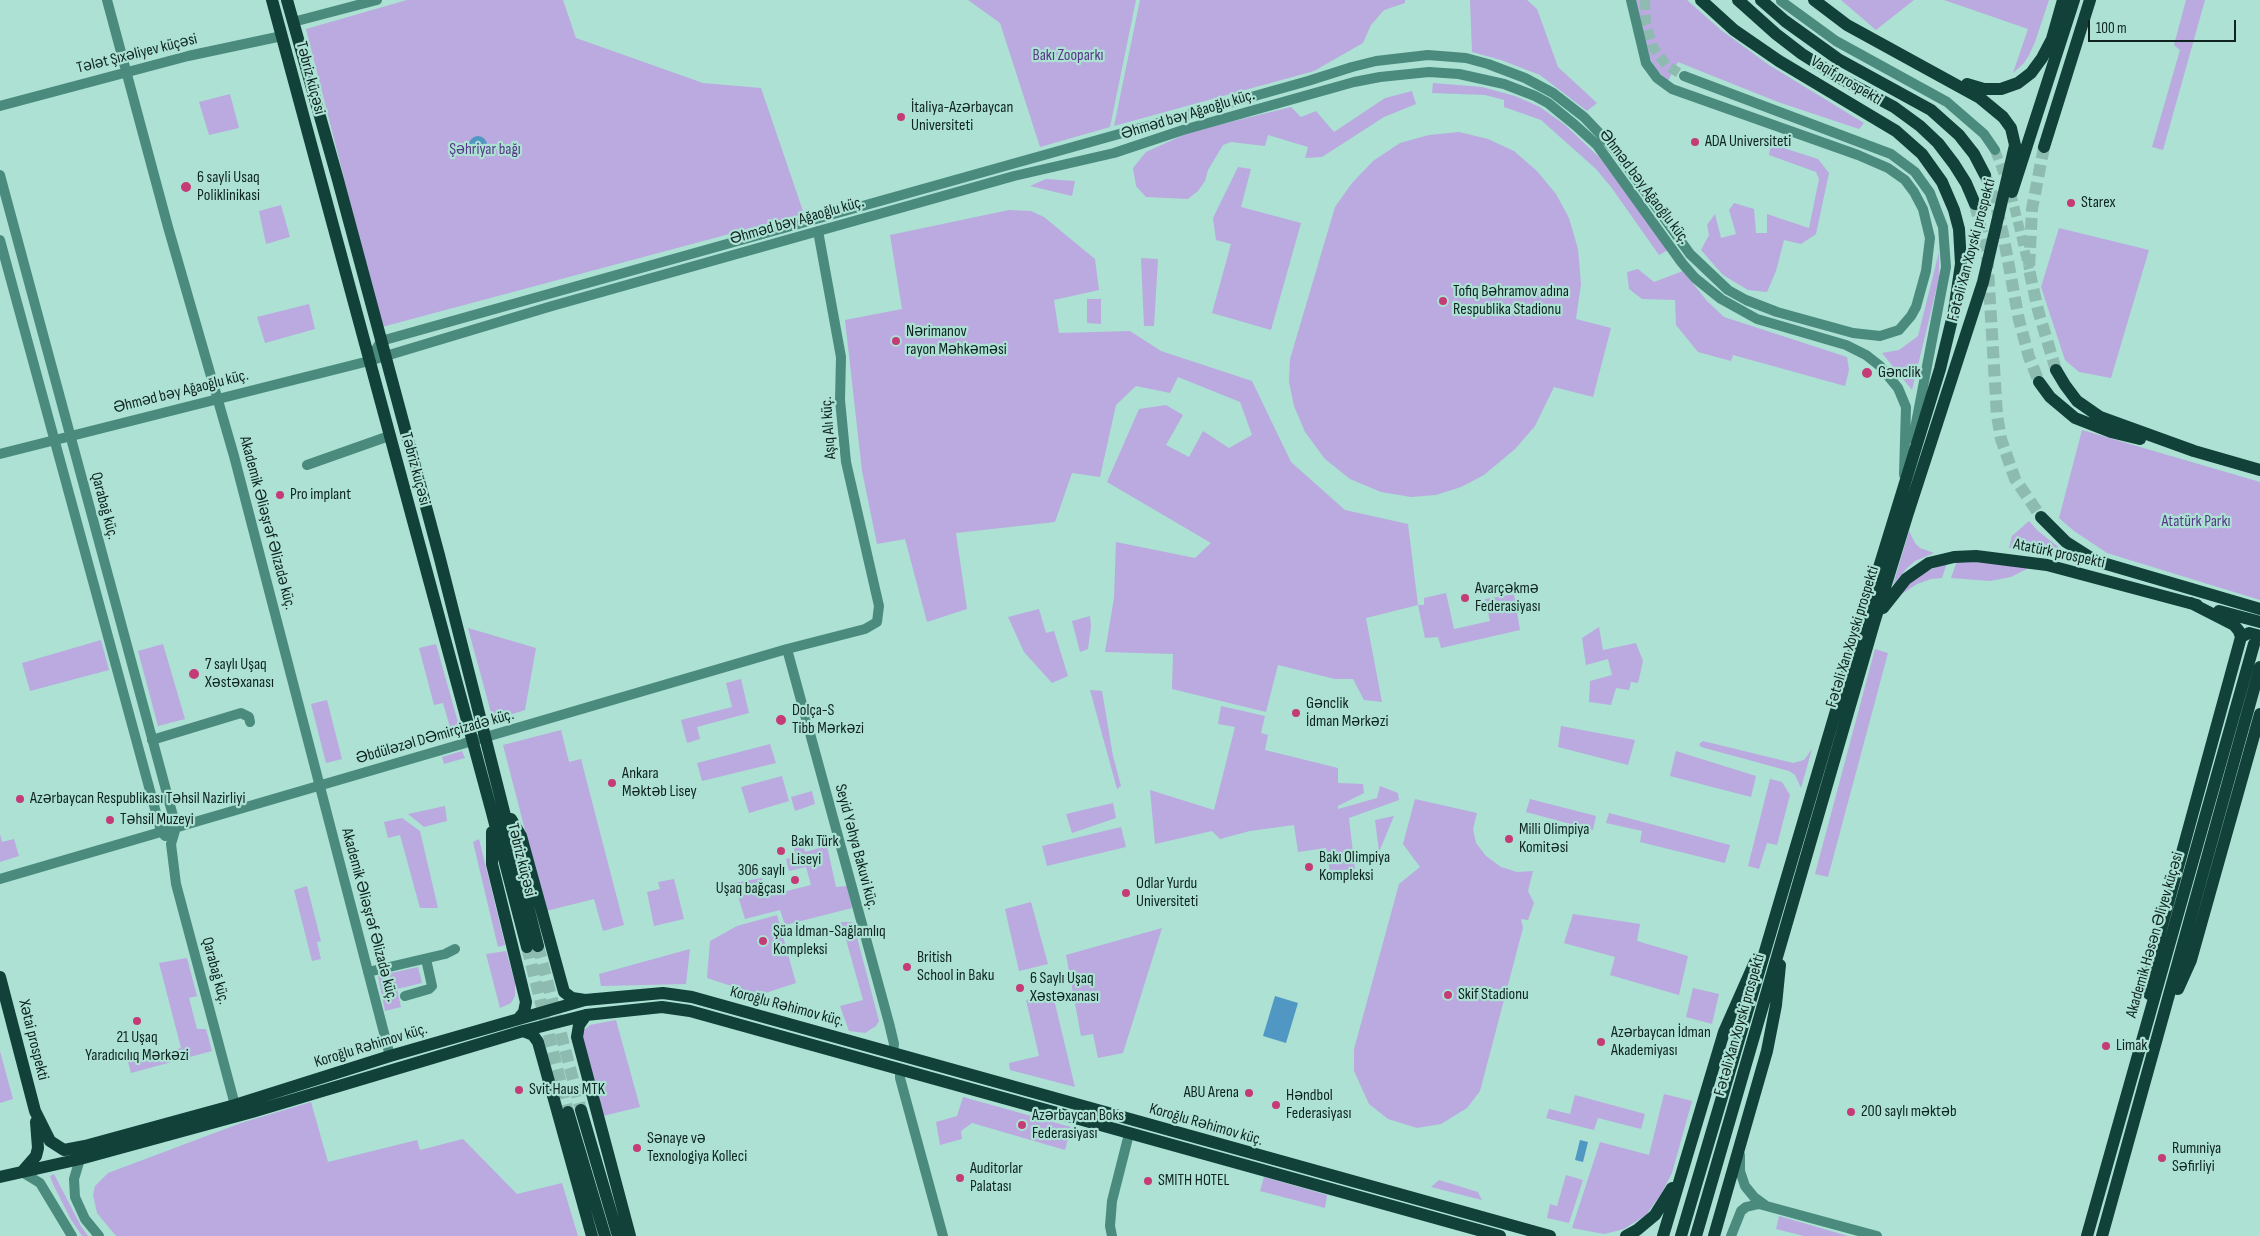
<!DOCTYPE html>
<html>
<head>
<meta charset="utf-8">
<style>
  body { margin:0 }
  #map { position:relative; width:2260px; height:1236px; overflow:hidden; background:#ace1d4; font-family:"Sofia Sans Condensed",sans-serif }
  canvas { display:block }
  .scale { position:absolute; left:2088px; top:20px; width:148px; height:22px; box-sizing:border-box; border:2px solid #0f241f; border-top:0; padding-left:6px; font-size:15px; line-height:18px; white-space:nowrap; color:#0f241f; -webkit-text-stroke:4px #ace1d4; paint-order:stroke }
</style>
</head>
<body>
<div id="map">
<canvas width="2260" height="1236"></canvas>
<div class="scale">100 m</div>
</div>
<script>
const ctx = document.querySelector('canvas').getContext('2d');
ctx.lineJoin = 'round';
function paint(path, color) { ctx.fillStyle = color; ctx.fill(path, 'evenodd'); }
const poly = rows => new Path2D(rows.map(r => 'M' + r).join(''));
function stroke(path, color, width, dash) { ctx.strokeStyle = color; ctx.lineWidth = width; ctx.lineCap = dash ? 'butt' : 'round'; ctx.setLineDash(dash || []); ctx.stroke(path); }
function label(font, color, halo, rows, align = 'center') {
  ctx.font = font + ' "Sofia Sans Condensed",sans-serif'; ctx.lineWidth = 4.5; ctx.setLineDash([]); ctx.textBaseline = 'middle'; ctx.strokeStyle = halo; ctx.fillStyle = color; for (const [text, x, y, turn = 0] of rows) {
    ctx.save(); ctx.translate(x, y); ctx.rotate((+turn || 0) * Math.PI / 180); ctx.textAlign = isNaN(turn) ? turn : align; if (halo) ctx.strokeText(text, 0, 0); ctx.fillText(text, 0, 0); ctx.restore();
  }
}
const green = poly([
  [407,0,563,0,576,38,703,83,761,88,804,214,382,327,306,29],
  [968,0,1136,0,1110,127,1040,147,1000,23],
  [1140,0,1405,0,1405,3,1384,10,1371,25,1363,43,1314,71,1114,126],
  [1470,0,1527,0,1537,9,1558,67,1597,103,1587,111,1540,75,1501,60,1472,52],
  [1636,0,1687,0,1721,30,1769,65,1864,123,1859,129,1778,102,1678,62,1668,81,1657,70,1649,57],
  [1841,0,1914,0,1876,30],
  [1944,0,2049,0,2035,42,2029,55,2024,63,2013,73,2028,29],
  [2186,0,2205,0,2163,150,2152,147,2180,50,2174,45],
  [1433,83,1482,87,1515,96,1540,107,1565,125,1600,158,1668,250,1659,255,1611,187,1596,169,1541,120,1504,107,1504,100,1485,95,1432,93],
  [1412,91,1416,104,1384,117,1322,157,1305,158,1308,147,1268,135,1265,146,1231,142,1223,145,1208,170,1205,181,1198,191,1188,199,1146,197,1136,186,1133,168,1146,152,1190,132,1291,107,1301,117,1316,111,1334,132,1385,98],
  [230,94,239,128,209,135,199,102],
  [1459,132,1488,139,1514,151,1537,171,1556,194,1569,218,1578,249,1581,284,1576,319,1611,328,1593,397,1554,387,1535,426,1515,449,1484,475,1461,487,1436,495,1411,497,1381,492,1350,479,1325,459,1305,432,1294,406,1289,382,1290,359,1335,207,1352,183,1373,161,1400,143,1429,135],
  [1771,144,1818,159,1829,173,1816,234,1801,244,1784,240,1776,271,1767,292,1748,290,1723,275,1701,250,1709,235,1707,225,1715,214,1721,238,1736,234,1729,210,1734,203,1754,209,1756,233,1767,233,1767,214,1809,228,1819,179,1816,172,1769,155],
  [1238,167,1251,169,1241,207,1301,223,1271,330,1212,313,1231,244,1216,240,1213,218],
  [1046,179,1075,181,1072,196,1030,186],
  [281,205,290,237,266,244,259,211],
  [1009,210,1031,211,1044,217,1095,259,1099,290,1054,300,1059,333,1130,331,1161,351,1252,381,1291,462,1345,510,1408,524,1418,605,1424,605,1424,598,1446,593,1454,629,1490,621,1485,599,1514,594,1520,630,1441,648,1438,637,1425,638,1418,605,1366,618,1382,702,1364,700,1353,679,1335,679,1278,665,1266,712,1172,689,1173,654,1105,652,1114,598,1116,542,1195,558,1211,543,1107,482,1139,409,1166,405,1183,415,1166,445,1189,457,1203,431,1229,448,1252,435,1240,402,1178,377,1170,393,1136,386,1116,405,1100,477,1072,473,1055,522,956,533,967,609,927,622,905,539,877,544,862,471,845,320,902,309,890,235],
  [2059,228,2149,250,2111,378,2079,372,2065,360,2041,287],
  [1939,252,1939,278,1912,390,1882,353,1899,350,1918,336],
  [1141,258,1158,259,1154,326,1144,326],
  [1638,269,1654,282,1683,271,1707,301,1724,317,1847,357,1849,370,1845,386,1733,355,1731,361,1698,352,1676,325,1675,300,1642,299,1629,289,1627,272],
  [1087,299,1101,299,1101,324,1087,323],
  [309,304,315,329,265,343,257,317],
  [2082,430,2260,482,2260,600,2107,553,2074,531,2059,518],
  [2029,521,2038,531,2074,559,2009,548,2012,536],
  [1909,531,1915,543,1920,548,1934,553,1915,561,1906,569,1893,585],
  [1957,561,2035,565,2011,577,1990,581,1951,578],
  [1947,563,1942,578,1931,579,1917,584,1897,597,1913,580,1925,572],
  [1039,609,1046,633,1054,631,1068,676,1052,683,1024,652,1008,617],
  [1090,616,1091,627,1088,649,1080,652,1072,621],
  [1599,627,1603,650,1636,643,1643,661,1638,683,1631,682,1629,690,1616,688,1611,705,1589,702,1590,681,1612,675,1608,659,1586,665,1582,638],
  [468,628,536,648,525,710,493,720],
  [101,640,109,670,30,691,22,663],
  [163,644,185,719,158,726,138,651],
  [436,644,459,726,450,727,443,703,434,705,419,648],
  [1875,649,1888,653,1828,877,1815,874],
  [741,679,749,713,697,727,700,739,687,743,681,720,732,707,726,683],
  [1090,690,1102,691,1113,756,1121,786,1117,789],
  [327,700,342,759,326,763,311,704],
  [1221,706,1265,716,1261,733,1268,735,1265,750,1338,768,1338,783,1363,784,1364,793,1338,806,1338,809,1377,798,1380,786,1398,793,1399,800,1349,818,1355,869,1330,873,1326,848,1298,852,1294,825,1250,831,1220,839,1212,831,1155,844,1150,790,1214,810,1235,727,1218,724],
  [1561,726,1635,740,1628,765,1558,747],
  [561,730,569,762,581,759,624,925,603,931,594,899,546,911,503,745],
  [1703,741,1793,763,1804,760,1812,749,1801,788,1795,775,1789,771,1701,747,1699,744],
  [770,744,776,763,702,781,697,763],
  [462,751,465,758,444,764,442,757],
  [1676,751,1756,776,1751,797,1670,776],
  [782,776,789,801,749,813,741,787],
  [1770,779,1782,782,1790,795,1777,845,1767,843,1759,869,1748,866],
  [812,791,815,804,795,811,791,797],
  [1415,799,1477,813,1473,829,1476,843,1486,856,1501,867,1517,872,1533,871,1528,891,1534,903,1528,920,1521,919,1523,928,1480,1091,1467,1108,1441,1124,1417,1128,1388,1119,1369,1104,1354,1071,1354,1049,1399,884,1420,867,1403,844],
  [1530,799,1596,816,1593,830,1526,812],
  [1113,803,1116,818,1072,833,1066,814],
  [445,806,447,821,424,827,408,814],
  [1609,813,1730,845,1725,863,1640,842,1642,831,1606,823],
  [1394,816,1379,852,1375,820],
  [402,818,420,831,438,908,420,908,400,835,388,838,384,822],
  [1121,827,1126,847,1047,866,1042,846],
  [0,834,2,842,14,839,19,856,0,862],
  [801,836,805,852,827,846,836,887,847,886,852,908,785,925,780,910,745,919,734,883,762,878,767,896,811,885,806,867,789,871,786,859,796,856,791,838],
  [479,839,505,945,498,947,473,842],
  [674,879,684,919,654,926,647,892,660,889,658,882],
  [307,886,321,941,317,942,321,959,312,961,294,890],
  [1031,902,1048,964,1019,971,1005,909],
  [1573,914,1640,924,1637,941,1688,956,1679,995,1610,975,1615,957,1564,943],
  [777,915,796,983,759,995,707,978,710,941,737,926],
  [841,922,853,922,879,1021,876,1026,865,1033,849,1031,840,1006,863,1000],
  [1162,928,1123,1053,1098,1058,1093,1034,1081,1036,1066,955],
  [690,949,686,984,601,986,599,974],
  [506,951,515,983,515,996,511,1003,500,1008,486,954],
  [187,958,197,996,189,998,197,1029,206,1029,212,1051,131,1073,128,1062,181,1048,159,963],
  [418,967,422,983,397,989,401,1007,385,1011,378,976],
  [1693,988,1719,994,1712,1024,1686,1017],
  [1053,995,1075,1087,1010,1070,1009,1063,1039,1056,1026,1000],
  [616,1020,640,1107,603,1116,582,1039,583,1031,590,1025],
  [0,1051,13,1099,0,1103],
  [1664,1094,1692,1101,1672,1173,1661,1194,1646,1215,1624,1229,1604,1234,1572,1228,1600,1142,1649,1155],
  [1575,1095,1645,1114,1641,1129,1598,1118,1594,1130,1546,1118,1549,1109,1570,1114],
  [963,1097,1071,1127,1065,1150,972,1123,961,1131,962,1139,940,1145,936,1122,957,1116],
  [311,1102,328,1162,417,1140,420,1150,463,1139,517,1194,562,1183,578,1236,116,1236,97,1213,93,1195,95,1186,108,1173,241,1123],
  [54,1174,81,1226,88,1236,82,1236,70,1218,53,1184,50,1176],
  [1566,1175,1583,1180,1569,1223,1547,1218,1550,1204,1557,1206],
  [1264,1177,1327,1195,1325,1208,1260,1191],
  [1439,1180,1478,1192,1482,1200,1431,1187],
  [1779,1216,1848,1236,1804,1236,1776,1229]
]);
const water = poly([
  '469 145a9 9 0 1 1 18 0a9 9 0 1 1-18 0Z',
  [1275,996,1298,1003,1286,1043,1263,1036],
  [1580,1140,1588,1142,1583,1162,1575,1160]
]);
const minorTunnel = poly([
  [1645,0,1646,24,1653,47,1666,65,1684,76],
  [1995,150,2012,197,2029,269]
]);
const majorTunnel = poly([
  [2044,147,2032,209,2029,269,2038,310,2056,370],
  [1985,175,1995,201,2003,234,2019,320,2029,357,2039,382],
  [1975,204,1987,254,1997,415,2001,439,2015,479,2041,517],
  [538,946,581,1110],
  [527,947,568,1112]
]);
const minor = poly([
  [107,0,168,227,234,456,390,1056],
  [1781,1,1836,41,1947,102,1984,134,1995,150],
  [293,22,377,0],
  [1684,76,1891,154,1915,172,1930,193,1943,227,1946,267,1913,439],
  [0,106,188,56,282,36],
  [0,175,176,827,171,844,176,884,235,1105],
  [0,240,161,831,165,836],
  [369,361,381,341,1308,81,1352,67,1376,61,1428,55,1466,58,1488,64,1525,78,1553,93,1584,117,1604,138,1619,155,1690,254,1728,290,1746,300,1777,312,1853,333,1880,336,1899,330,1911,316,1916,307,1926,271,1930,238,1923,209,1914,192,1905,180,1888,168,1858,155,1672,89,1657,78,1646,63,1631,0],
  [0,454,369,361,552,306,1014,176,1114,153,1183,130,1354,82,1380,77,1429,72,1459,74,1504,84,1535,96,1548,103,1575,125,1597,145,1682,263,1695,278,1721,299,1757,319,1846,345,1866,355,1880,366,1898,388,1906,407,1904,475],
  [307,465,389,436],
  [787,649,889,1023,894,1044,893,1053],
  [152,740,241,713,249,717,250,722],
  [0,879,787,649,865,629,877,622,879,606,846,462,840,400,841,357,818,231],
  [368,972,445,954,455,949],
  [405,996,429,989,432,986,426,959],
  [900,1070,900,1078,943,1236],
  [1740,1155,1740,1171,1745,1186,1754,1197,1765,1205],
  [80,1159,74,1179,75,1197,85,1219,99,1236],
  [22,1172,40,1183,72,1236],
  [1112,1236,1110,1226,1112,1201,1129,1134],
  [1731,1236,1741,1211,1746,1207,1759,1204,1877,1236]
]);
const major = poly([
  [272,0,491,809,527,947],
  [287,0,338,180,439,555,538,946],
  [1738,0,1776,34,1802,54,1840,78,1894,107,1920,126,1938,143,1954,164,1966,183,1975,204],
  [1761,0,1785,21,1838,59,1931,110,1959,135,1974,154,1985,175],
  [1967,84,1984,89,2001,89,2018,83,2031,73,2042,58,2052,39,2063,0],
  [2044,147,2090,0],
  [2012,192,2074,0],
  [2056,370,2065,385,2077,401,2100,417,2194,451,2260,470],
  [2039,382,2050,397,2075,418,2111,432,2140,439],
  [2041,517,2066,542,2096,561,2260,609],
  [1883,608,1906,579,1929,563,1954,557,1976,556,2047,565,2197,605],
  [2219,611,2260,622],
  [2241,637,2249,633,2260,636],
  [511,819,521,836,564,992,572,998,585,1000],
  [492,832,492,864,526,1002,524,1012,519,1018],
  [0,977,35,1111,50,1141,64,1150,85,1146,235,1105,390,1056,585,1000,663,993,692,997,1550,1236],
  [2178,989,2191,960,2260,714],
  [2149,994,2152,962,2241,637,2239,631,2234,625,2191,603],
  [586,1015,579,1025,577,1037,630,1236],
  [523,1031,533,1035,538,1042,592,1236],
  [581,1110,618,1236],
  [568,1112,605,1236],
  [22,1172,36,1156,38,1148,36,1122],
  [0,1177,80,1159,252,1112,523,1031,586,1015,662,1007,690,1011,1500,1236],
  [1626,1236,1637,1230,1655,1215,1672,1188],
  [1663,1236,1724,1032,1755,962],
  [1681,1236,1861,626,1940,369,1954,311,1961,264,1959,229,1954,210,1942,182,1922,154,1896,131,1779,61,1734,30,1701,0],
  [1696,1236,1874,623,1907,516,1983,282,2015,145,2011,128,2003,117,1980,98,1847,25,1814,0],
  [1714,1236,1767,1051,1776,1005,1780,965],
  [2087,1236,2254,644],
  [2102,1236,2260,667]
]);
const markers = [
  [901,117,5,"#c43b76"],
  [1695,142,5,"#c43b76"],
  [186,187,6,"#c43b76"],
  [2071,203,5,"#c43b76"],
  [1443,301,5,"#c43b76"],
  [896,341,5,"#c43b76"],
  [1867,373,6,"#c43b76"],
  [280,495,5,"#c43b76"],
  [1465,598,5,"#c43b76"],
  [194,674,6,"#c43b76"],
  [1296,713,5,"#c43b76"],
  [781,720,6,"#c43b76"],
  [612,783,5,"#c43b76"],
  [20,799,5,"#c43b76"],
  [110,820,5,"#c43b76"],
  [1509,839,5,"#c43b76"],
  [781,851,5,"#c43b76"],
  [1309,867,5,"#c43b76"],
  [795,880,5,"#c43b76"],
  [1126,893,5,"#c43b76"],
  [763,941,5,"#c43b76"],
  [907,967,5,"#c43b76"],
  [1020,988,5,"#c43b76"],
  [1448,995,5,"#c43b76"],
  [137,1021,5,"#c43b76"],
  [1601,1042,5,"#c43b76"],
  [2106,1046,5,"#c43b76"],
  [519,1090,5,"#c43b76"],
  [1249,1093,5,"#c43b76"],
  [1276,1105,5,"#c43b76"],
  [1851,1112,5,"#c43b76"],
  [1022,1125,5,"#c43b76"],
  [637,1148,5,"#c43b76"],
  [2162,1158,5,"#c43b76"],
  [960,1178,5,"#c43b76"],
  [1148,1181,5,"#c43b76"]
];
const streetNames = [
  ["Tələt Şıxəliyev küçəsi",137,54,-14],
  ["Təbriz küçəsi",310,78,75],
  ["Vaqif prospekti",1846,81,31],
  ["Əhməd bəy Ağaoğlu küç.",1188,115,-17],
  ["Əhməd bəy Ağaoğlu küç.",1644,187,53],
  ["Əhməd bəy Ağaoğlu küç.",797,221,-16],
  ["Fətəli Xan Xoyski prospekti",1972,250,-75],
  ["Əhməd bəy Ağaoğlu küç.",181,392,-14],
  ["Aşıq Alı küç.",829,428,-94],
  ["Təbriz küçəsi",415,469,75],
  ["Qarabağ küç.",104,506,75],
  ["Akademik Əliəşrəf Əlizadə küç.",267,523,75],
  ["Atatürk prospekti",2059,554,12],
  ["Fətəli Xan Xoyski prospekti",1853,637,-73],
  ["Əbdüləzəl DƏmirçizadə küç.",435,737,-16],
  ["Seyid Yəhya Bakuvi küç.",856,847,75],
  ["Təbriz küçəsi",521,860,76],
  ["Akademik Əliəşrəf Əlizadə küç.",369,915,75],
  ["Akademik Həsən Əliyev küçəsi",2155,935,-74],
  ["Qarabağ küç.",215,971,75],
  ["Koroğlu Rəhimov küç.",787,1007,15],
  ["Fətəli Xan Xoyski prospekti",1740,1025,-74],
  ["Xətai prospekti",33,1040,76],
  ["Koroğlu Rəhimov küç.",371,1046,-17],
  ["Koroğlu Rəhimov küç.",1206,1125,16]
];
const parkNames = [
  ["Bakı Zooparkı",1068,56],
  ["Şəhriyar bağı",485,150],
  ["Atatürk Parkı",2196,522]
];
const poiNames = [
  ["İtaliya-Azərbaycan",911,108],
  ["Universiteti",911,126],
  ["ADA Universiteti",1705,142],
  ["6 sayli Usaq",197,178],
  ["Poliklinikasi",197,196],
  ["Starex",2081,203],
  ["Tofiq Bəhramov adına",1453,292],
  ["Respublika Stadionu",1453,310],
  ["Nərimanov",906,332],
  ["rayon Məhkəməsi",906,350],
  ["Gənclik",1878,373],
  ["Pro implant",290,495],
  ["Avarçəkmə",1475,589],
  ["Federasiyası",1475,607],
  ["7 saylı Uşaq",205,665],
  ["Xəstəxanası",205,683],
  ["Gənclik",1306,704],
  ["İdman Mərkəzi",1306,722],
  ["Dolça-S",792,711],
  ["Tibb Mərkəzi",792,729],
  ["Ankara",622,774],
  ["Məktəb Lisey",622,792],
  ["Azərbaycan Respublikası Təhsil Nazirliyi",30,799],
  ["Təhsil Muzeyi",120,820],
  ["Milli Olimpiya",1519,830],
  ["Komitəsi",1519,848],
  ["Bakı Türk",791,842],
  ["Liseyi",791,860],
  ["Bakı Olimpiya",1319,858],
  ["Kompleksi",1319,876],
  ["306 saylı",785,871,"right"],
  ["Uşaq bağçası",785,889,"right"],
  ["Odlar Yurdu",1136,884],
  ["Universiteti",1136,902],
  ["Şüa İdman-Sağlamlıq",773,932],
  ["Kompleksi",773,950],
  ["British",917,958],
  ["School in Baku",917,976],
  ["6 Saylı Uşaq",1030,979],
  ["Xəstəxanası",1030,997],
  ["Skif Stadionu",1458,995],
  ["Azərbaycan İdman",1611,1033],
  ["Akademiyası",1611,1051],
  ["21 Uşaq",137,1038,"center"],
  ["Yaradıcılıq Mərkəzi",137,1056,"center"],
  ["Limak",2116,1046],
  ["Svit Haus MTK",529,1090],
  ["ABU Arena",1239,1093,"right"],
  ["Həndbol",1286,1096],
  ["Federasiyası",1286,1114],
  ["200 saylı məktəb",1861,1112],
  ["Azərbaycan Boks",1032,1116],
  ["Federasiyası",1032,1134],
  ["Sənaye və",647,1139],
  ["Texnologiya Kolleci",647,1157],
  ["Rumıniya",2172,1149],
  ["Səfirliyi",2172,1167],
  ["Auditorlar",970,1169],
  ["Palatası",970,1187],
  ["SMITH HOTEL",1158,1181]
];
paint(green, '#baaae0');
paint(water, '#5197c3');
stroke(minorTunnel, '#8dbbb0', 10, [10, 5]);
stroke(majorTunnel, '#8dbbb0', 12, [12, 6]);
stroke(minor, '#4a8b7d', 10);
stroke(major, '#114138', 12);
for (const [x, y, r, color] of markers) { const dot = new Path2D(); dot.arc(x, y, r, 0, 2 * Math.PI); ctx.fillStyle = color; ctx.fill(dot); stroke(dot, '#ace1d4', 2); }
label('16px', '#0f241f', '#ace1d4', streetNames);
label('16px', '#573987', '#ace1d4', parkNames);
label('16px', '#0f241f', '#ace1d4', poiNames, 'left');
</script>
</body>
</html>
